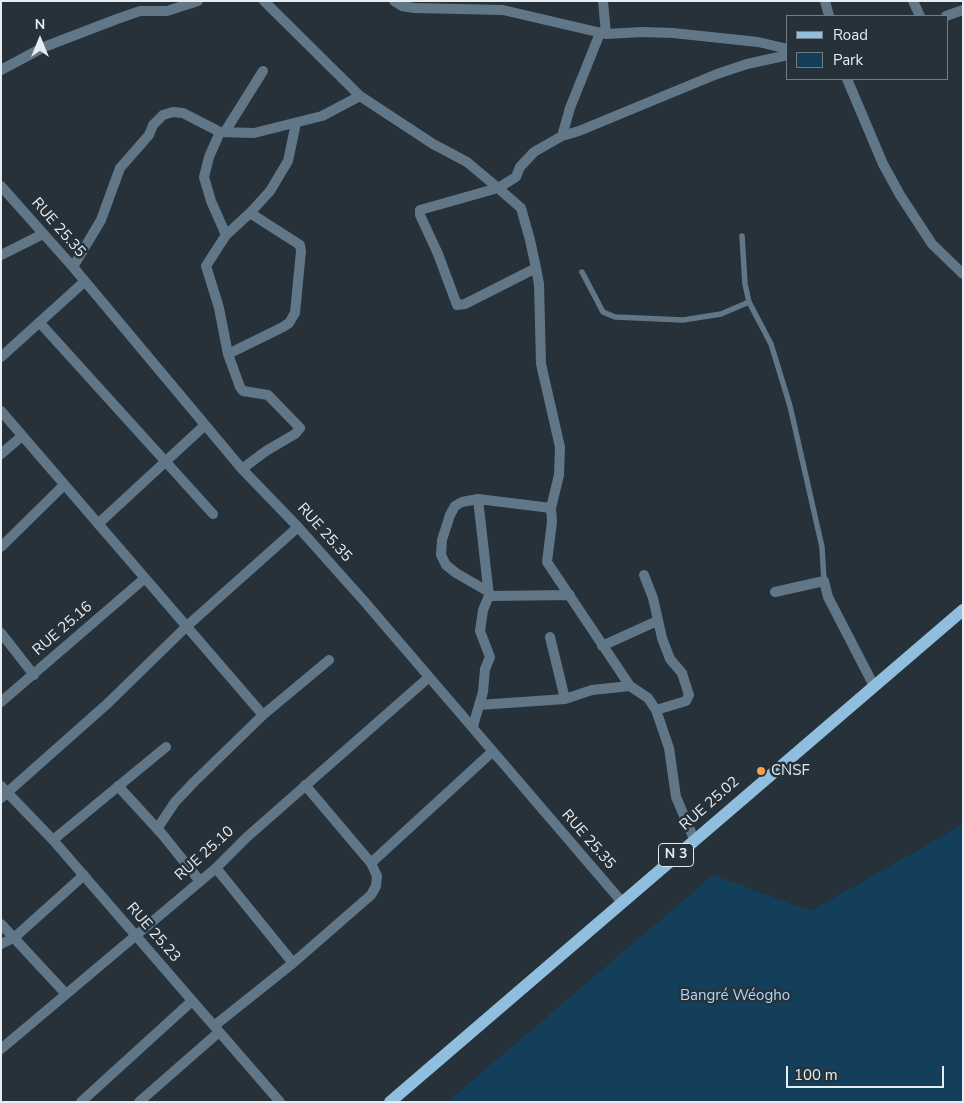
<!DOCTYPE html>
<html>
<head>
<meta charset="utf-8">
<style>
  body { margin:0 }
  #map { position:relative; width:964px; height:1103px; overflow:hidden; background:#263139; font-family:"Nunito Sans",sans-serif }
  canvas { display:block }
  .frame { position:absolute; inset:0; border:2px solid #e6edf2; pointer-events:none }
  .legend { position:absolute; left:786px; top:15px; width:162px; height:65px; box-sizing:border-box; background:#263139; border:1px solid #737c83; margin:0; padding:6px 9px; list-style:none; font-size:15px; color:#e6edf2 }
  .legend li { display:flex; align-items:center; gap:10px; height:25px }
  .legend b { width:25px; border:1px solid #737c83 }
  .north { position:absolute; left:15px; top:15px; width:50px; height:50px; -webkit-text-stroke:4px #263139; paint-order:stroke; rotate:0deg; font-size:14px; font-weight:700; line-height:20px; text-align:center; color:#e6edf2 }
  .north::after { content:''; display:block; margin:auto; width:18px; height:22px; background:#e6edf2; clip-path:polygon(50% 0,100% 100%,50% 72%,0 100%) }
  .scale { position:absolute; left:786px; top:1066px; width:158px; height:22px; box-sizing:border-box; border:2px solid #e6edf2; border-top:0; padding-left:6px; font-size:15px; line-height:18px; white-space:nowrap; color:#e6edf2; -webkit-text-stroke:4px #263139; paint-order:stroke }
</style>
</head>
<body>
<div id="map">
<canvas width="964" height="1103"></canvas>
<div class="frame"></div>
<ul class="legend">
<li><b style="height:6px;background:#90bedf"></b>Road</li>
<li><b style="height:14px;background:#133f5a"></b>Park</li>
</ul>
<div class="north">N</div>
<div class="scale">100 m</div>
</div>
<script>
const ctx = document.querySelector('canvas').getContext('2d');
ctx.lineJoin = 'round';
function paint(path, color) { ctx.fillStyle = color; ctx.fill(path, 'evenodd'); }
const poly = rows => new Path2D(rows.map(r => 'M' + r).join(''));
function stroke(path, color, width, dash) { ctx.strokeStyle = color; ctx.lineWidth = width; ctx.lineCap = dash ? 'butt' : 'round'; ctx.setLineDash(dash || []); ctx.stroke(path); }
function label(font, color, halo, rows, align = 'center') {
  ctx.font = font + ' "Nunito Sans",sans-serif'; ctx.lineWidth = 5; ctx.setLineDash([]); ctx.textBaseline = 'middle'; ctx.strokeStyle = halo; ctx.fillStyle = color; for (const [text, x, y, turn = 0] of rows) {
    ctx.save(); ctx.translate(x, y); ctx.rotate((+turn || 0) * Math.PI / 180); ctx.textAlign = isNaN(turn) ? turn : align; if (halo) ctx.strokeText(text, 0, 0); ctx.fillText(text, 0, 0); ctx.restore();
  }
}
const green = poly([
  [963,822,963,1102,447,1102,713,875,811,911,951,831]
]);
const lane = poly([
  [742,236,745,284,749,302,771,344,790,406,822,547,824,581],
  [582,272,603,312,615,317,683,320,721,314,749,302]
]);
const street = poly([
  [264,1,360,96,433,144,467,162,498,188,516,177,520,167,534,152,562,136,570,108,600,33],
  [394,1,402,6,414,8,503,10,606,34,642,32,673,33,758,42,788,49],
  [603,1,606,34],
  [825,1,829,16],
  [913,1,920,16],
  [946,16,963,10],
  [1,70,44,47,117,19,140,11,167,11,198,1],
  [847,79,883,164,900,195,932,244,963,274],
  [226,130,263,71],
  [220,132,209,157,204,177,211,201,226,235],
  [562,136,579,131,717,74,747,64,788,55],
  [1,186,73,267,242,469,298,527,364,601,622,902],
  [1,255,43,234],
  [73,267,101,220,120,168,149,135,153,125,163,115,173,112,183,113,220,132,254,133,322,116,360,96],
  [536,268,465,304,457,305,438,254,420,215,420,210,498,188,521,208,530,240,536,268,539,284,541,364,560,447,559,475,551,508,552,522,547,562,630,686,648,698,656,710,669,748,676,797,694,839],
  [40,323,213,514],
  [228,354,283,327,289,323,295,313,301,251,300,245,250,213],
  [1,357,84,282],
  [1,411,263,715],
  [1,454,22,436],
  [242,469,266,451,295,434,300,428,268,395,243,391,240,387,228,354,219,308,206,266,226,235,250,213,270,191,288,161,296,123],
  [478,499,462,502,455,506,450,515,442,540,441,555,446,565,456,573,489,592],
  [98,524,205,425],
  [1,547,64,485],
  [644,575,653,598,662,638,670,659,682,673,689,695,686,701,656,710],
  [775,592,824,581,828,597,874,686],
  [489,596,478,499,551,508],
  [1,633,34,675],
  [550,637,565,699],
  [602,646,657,621],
  [1,702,145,578],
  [479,705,565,699,592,690,630,686],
  [473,726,483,692,485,669,490,657,480,631,483,610,489,596,570,595],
  [1,786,53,840,280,1102],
  [118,786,162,834,199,880],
  [1,798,107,704,187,626,298,527],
  [157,829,175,802,194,782,263,715,329,660],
  [53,840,166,747],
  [371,863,492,752],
  [216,868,293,963],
  [1,924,66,994],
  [1,944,15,937,84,875],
  [214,1026,293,963,371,895,376,886,377,876,371,863,305,785],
  [1,1049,216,868,247,837,428,678],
  [81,1102,192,1001],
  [139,1102,219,1032]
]);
const primary = poly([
  [390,1102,963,610]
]);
const markers = [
  [761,771,5,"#fa9f4e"]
];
const shields = [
  [676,855,35]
];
const shieldNames = [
  ["N 3",676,855]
];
const streetNames = [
  ["RUE 25.35",58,228,49],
  ["RUE 25.35",324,533,48],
  ["RUE 25.16",63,629,-41],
  ["RUE 25.02",710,804,-41],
  ["RUE 25.35",588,840,49],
  ["RUE 25.10",205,854,-42],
  ["RUE 25.23",153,933,49]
];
const poiNames = [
  ["CNSF",771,771]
];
const parkNames = [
  ["Bangré Wéogho",735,996]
];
paint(green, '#133f5a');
stroke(lane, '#617787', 5.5);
stroke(street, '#617787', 10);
stroke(primary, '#90bedf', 12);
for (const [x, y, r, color] of markers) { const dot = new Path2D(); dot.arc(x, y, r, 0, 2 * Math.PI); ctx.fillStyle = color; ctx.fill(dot); stroke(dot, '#263139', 2); }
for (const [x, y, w] of shields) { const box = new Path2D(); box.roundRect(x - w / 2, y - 11.5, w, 23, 4); ctx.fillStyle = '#263139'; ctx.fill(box); stroke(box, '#e6edf2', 1); }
label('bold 14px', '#e6edf2', null, shieldNames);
label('15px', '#e6edf2', '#263139', streetNames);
label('15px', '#e6edf2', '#263139', poiNames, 'left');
label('15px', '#acd9fa', '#263139', parkNames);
</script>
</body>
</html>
